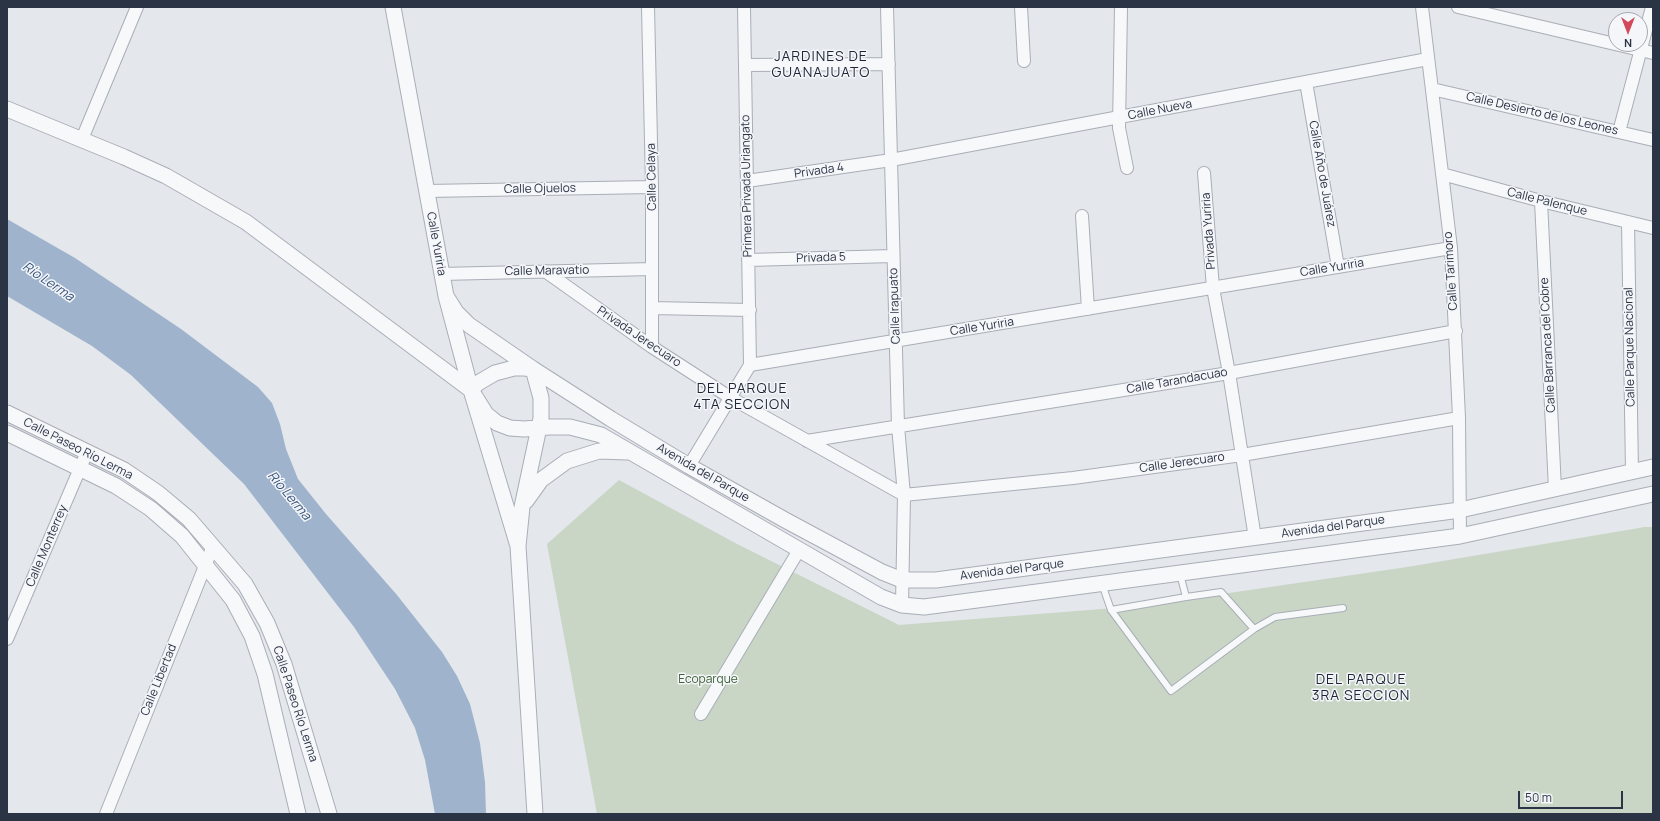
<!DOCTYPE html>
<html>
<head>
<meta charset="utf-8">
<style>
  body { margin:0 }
  #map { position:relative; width:1660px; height:821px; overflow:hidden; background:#e4e7ec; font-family:Manrope,sans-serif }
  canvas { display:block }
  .frame { position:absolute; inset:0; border:8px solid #2b3445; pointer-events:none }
  .north { position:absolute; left:1608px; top:12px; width:40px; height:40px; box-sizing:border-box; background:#f4f6f9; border:1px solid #a4a8b1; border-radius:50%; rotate:180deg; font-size:11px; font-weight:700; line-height:16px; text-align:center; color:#2b3445 }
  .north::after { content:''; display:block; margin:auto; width:14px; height:18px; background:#d1495b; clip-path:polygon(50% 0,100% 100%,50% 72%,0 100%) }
  .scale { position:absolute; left:1518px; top:791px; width:105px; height:18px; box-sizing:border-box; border:2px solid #2b3445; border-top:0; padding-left:5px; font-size:12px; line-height:14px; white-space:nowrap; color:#2b3445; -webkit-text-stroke:3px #f4f6f9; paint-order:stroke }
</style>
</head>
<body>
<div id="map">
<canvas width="1660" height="821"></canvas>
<div class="frame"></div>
<div class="north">N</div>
<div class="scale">50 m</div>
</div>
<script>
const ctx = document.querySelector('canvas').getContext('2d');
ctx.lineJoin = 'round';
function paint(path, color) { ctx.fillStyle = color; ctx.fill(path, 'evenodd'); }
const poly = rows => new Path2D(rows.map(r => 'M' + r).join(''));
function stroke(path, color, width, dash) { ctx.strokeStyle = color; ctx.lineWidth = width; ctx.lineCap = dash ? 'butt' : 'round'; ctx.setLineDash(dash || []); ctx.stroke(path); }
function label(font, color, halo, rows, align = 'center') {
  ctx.font = font + ' Manrope,sans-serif'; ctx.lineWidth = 3; ctx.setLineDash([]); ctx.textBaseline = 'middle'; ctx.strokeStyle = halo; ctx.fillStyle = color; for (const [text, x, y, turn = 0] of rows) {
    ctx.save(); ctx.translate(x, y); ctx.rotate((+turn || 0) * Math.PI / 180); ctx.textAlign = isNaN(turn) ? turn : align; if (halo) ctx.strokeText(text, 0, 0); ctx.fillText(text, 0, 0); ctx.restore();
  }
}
const green = poly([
  [619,480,739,545,899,625,1140,606,1407,567,1645,527,1653,527,1653,814,597,814,547,544]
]);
const water = poly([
  [7,219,75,258,181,329,258,387,272,403,280,424,286,449,298,479,326,514,397,595,442,652,457,676,470,704,480,743,485,782,486,814,435,814,425,760,415,728,395,689,354,627,244,484,131,375,92,346,7,296]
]);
const service = poly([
  [1102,584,1111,610,1171,691,1254,629,1221,592,1186,597,1180,574],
  [1111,610,1186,597],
  [1254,629,1275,617,1343,608]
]);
const minor = poly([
  [648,7,652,187,652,347],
  [744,7,750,365],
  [887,7,898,426,904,495,902,605],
  [1021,7,1024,61],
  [1121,7,1119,128,1127,168],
  [1422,7,1451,248,1459,418,1460,536],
  [1458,7,1653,53],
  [745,65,889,64],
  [1306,82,1338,267],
  [1432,89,1653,140],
  [1619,132,1652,7],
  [82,139,137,7],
  [1204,173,1213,288,1229,373,1255,538],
  [1442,174,1541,201,1653,228],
  [747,181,891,160,1428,59],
  [427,191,652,187],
  [1541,201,1555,489],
  [1082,216,1088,309],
  [1628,222,1632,472],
  [748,260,893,256],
  [545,271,652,347,731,398,904,495,1073,478,1242,455,1459,418],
  [441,274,652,269],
  [652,308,750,310],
  [750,365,1451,248],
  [807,441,1229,373,1456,331],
  [689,466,750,365],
  [7,639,87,452],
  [701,714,799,550],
  [106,814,213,546]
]);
const tertiary = poly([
  [393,7,446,296,471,390,518,546],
  [7,109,124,157,166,176,246,222,471,390,486,414,497,423,510,428,524,429,549,427,570,427,601,435,881,597,902,605,924,607,1460,536,1653,494],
  [446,296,456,312,469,325,533,369,611,419,689,466,785,520,882,572,902,580,936,580,1460,510,1653,467],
  [471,390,478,383,495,373,514,368,524,368,533,369,541,398,541,418,522,507,518,546,535,814],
  [7,413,124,470,158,493,189,519,245,584,267,623,284,664,329,814],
  [7,433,116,486,151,509,182,536,233,600,252,636,265,674,298,814],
  [526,501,541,480,567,461,599,451,627,452]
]);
const streetNames = [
  ["Calle Nueva",1160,110,-11],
  ["Calle Desierto de los Leones",1542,114,13],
  ["Privada 4",819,171,-8],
  ["Calle Año de Juárez",1322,174,80],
  ["Calle Celaya",652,177,-91],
  ["Primera Privada Uriangato",747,186,-91],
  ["Calle Ojuelos",540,189,-1],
  ["Calle Palenque",1547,202,14],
  ["Privada Yuriria",1209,231,-94],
  ["Calle Yuriria",436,244,80],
  ["Privada 5",821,258,-2],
  ["Calle Yuriria",1332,268,-9],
  ["Calle Maravatio",547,271,-1],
  ["Calle Tarimoro",1451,271,-94],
  ["Calle Irapuato",895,306,-92],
  ["Calle Yuriria",982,327,-9],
  ["Privada Jerecuaro",639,337,34],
  ["Calle Barranca del Cobre",1548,345,-93],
  ["Calle Parque Nacional",1630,347,-91],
  ["Calle Tarandacuao",1177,381,-10],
  ["Calle Paseo Río Lerma",78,449,27],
  ["Calle Jerecuaro",1182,463,-8],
  ["Avenida del Parque",703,473,30],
  ["Avenida del Parque",1333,527,-8],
  ["Calle Monterrey",47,546,-67],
  ["Avenida del Parque",1012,570,-7],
  ["Calle Libertad",159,680,-68],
  ["Calle Paseo Río Lerma",295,704,72]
];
const parkNames = [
  ["Ecoparque",708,680]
];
const waterNames = [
  ["Río Lerma",48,282,34],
  ["Río Lerma",289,496,50]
];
const quarterNames = [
  ["JARDINES DE",821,57],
  ["GUANAJUATO",821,73],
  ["DEL PARQUE",742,389],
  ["4TA SECCION",742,405],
  ["DEL PARQUE",1361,680],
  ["3RA SECCION",1361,696]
];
paint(green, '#c9d6c5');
paint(water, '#9fb4cc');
stroke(service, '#a9aeb7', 8);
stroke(minor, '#a9aeb7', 14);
stroke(tertiary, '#a9aeb7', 17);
stroke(service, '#f7f8fa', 6);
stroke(minor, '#f7f8fa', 12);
stroke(tertiary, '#f7f8fa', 15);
label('12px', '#2b3445', '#f4f6f9', streetNames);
label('12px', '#3f6138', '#f4f6f9', parkNames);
label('italic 13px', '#34527a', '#f4f6f9', waterNames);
ctx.letterSpacing = '1px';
label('14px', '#1d2536', '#f4f6f9', quarterNames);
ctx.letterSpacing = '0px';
</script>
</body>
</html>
